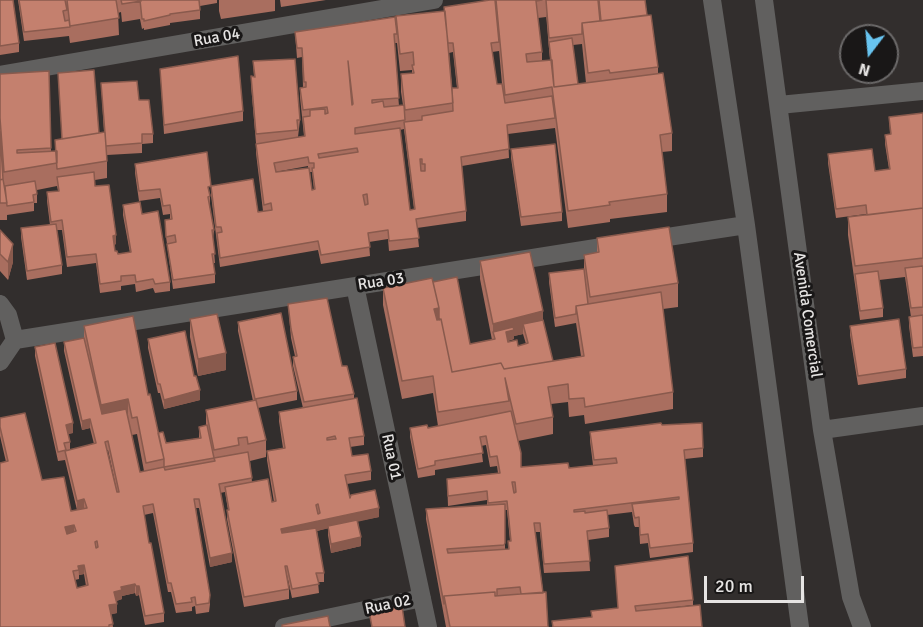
<!DOCTYPE html>
<html>
<head>
<meta charset="utf-8">
<style>
  body { margin:0 }
  #map { position:relative; width:923px; height:627px; overflow:hidden; background:#322e2d; font-family:Signika,sans-serif }
  canvas { display:block }
  .north { position:absolute; left:839px; top:24px; width:60px; height:60px; box-sizing:border-box; background:#191717; border:2px solid #6b6969; border-radius:50%; rotate:196deg; font-size:16px; font-weight:700; line-height:24px; text-align:center; color:#e6e4e3 }
  .north::after { content:''; display:block; margin:auto; width:21px; height:27px; background:#68c4f0; clip-path:polygon(50% 0,100% 100%,50% 72%,0 100%) }
  .scale { position:absolute; left:704px; top:576px; width:100px; height:27px; box-sizing:border-box; border:3px solid #e6e4e3; border-top:0; padding-left:8px; font-size:18px; line-height:21px; white-space:nowrap; color:#e6e4e3; -webkit-text-stroke:4px #191717; paint-order:stroke }
</style>
</head>
<body>
<div id="map">
<canvas width="923" height="627"></canvas>
<div class="north">N</div>
<div class="scale">20 m</div>
</div>
<script>
const ctx = document.querySelector('canvas').getContext('2d');
ctx.lineJoin = 'round';
const poly = rows => new Path2D(rows.map(r => 'M' + r).join(''));
function stroke(path, color, width, dash) { ctx.strokeStyle = color; ctx.lineWidth = width; ctx.lineCap = dash ? 'butt' : 'round'; ctx.setLineDash(dash || []); ctx.stroke(path); }
function paint(path, color) { ctx.fillStyle = color; ctx.fill(path, 'evenodd'); }
function label(font, color, halo, rows, align = 'center') {
  ctx.font = font + ' Signika,sans-serif'; ctx.lineWidth = 6; ctx.setLineDash([]); ctx.textBaseline = 'middle'; ctx.strokeStyle = halo; ctx.fillStyle = color; for (const [text, x, y, turn = 0] of rows) {
    ctx.save(); ctx.translate(x, y); ctx.rotate((+turn || 0) * Math.PI / 180); ctx.textAlign = isNaN(turn) ? turn : align; if (halo) ctx.strokeText(text, 0, 0); ctx.fillText(text, 0, 0); ctx.restore();
  }
}
const minor = poly([
  [712,0,746,225,800,627],
  [764,0,822,430,851,597,862,627],
  [0,75,434,0],
  [779,105,923,91],
  [648,240,746,225],
  [355,286,428,627],
  [0,304,8,315,15,340,0,362],
  [15,340,621,244],
  [822,430,923,416],
  [284,627,422,598]
]);
const wall = poly([
  [0,0,19,43,19,52,0,55],
  [18,0,217,0,217,3,200,6,200,19,170,23,170,25,144,30,144,28,142,29,140,19,122,22,121,12,118,13,119,35,70,43,69,36,24,41],
  [219,0,275,0,275,11,221,19,219,11],
  [280,0,326,0,281,7],
  [490,0,645,0,647,15,658,67,658,73,672,133,672,151,662,152,667,194,667,212,610,219,610,222,568,228,555,128,508,134,509,158,462,166,466,211,466,221,417,228,419,247,389,251,388,239,369,242,370,256,321,264,318,250,220,267,211,195,211,186,258,212,263,211,256,153,256,143,251,85,251,76,254,77,253,61,300,120,298,137,304,136,300,97,300,88,303,87,302,57,297,58,295,32,396,25,396,16,444,11],
  [546,14,550,60,542,61,542,52,538,18,546,17],
  [394,43,397,43,400,71,412,70,412,73,401,74,401,92,403,105,399,106],
  [582,44,586,83,578,84,573,45],
  [499,50,502,84,497,84,492,52,499,51],
  [453,52,457,88,452,88,449,53],
  [404,129,414,209,410,210,400,130],
  [308,166,308,168,276,172,275,172],
  [310,172,312,172,314,190,312,190],
  [160,69,243,111,243,121,164,134],
  [49,71,51,151,55,151,55,140,62,139,58,73,99,133,104,132,101,83,139,100,153,134,153,143,142,144,142,153,107,155,107,178,95,180,95,186,116,244,114,245,115,251,118,254,130,253,123,215,123,205,142,214,170,282,170,291,155,293,153,288,136,292,135,284,121,286,121,290,100,293,96,263,67,267,62,230,57,230,62,265,62,274,27,280,21,237,21,228,50,225,47,201,47,192,58,191,57,186,37,190,37,203,34,203,34,211,7,215,7,220,0,220,0,74],
  [923,113,923,356,913,357,909,326,909,317,911,317,905,277,879,280,883,308,883,317,860,320,848,235,848,217,866,215,866,214,836,218,828,163,828,154,875,171,889,169,885,144,885,135,890,134,889,117],
  [511,149,562,212,562,221,521,226,511,158],
  [135,164,211,195,210,195,210,205,209,206,214,230,213,239,215,263,213,263,215,274,215,283,173,289,165,229,165,220,170,219,170,214,163,215,160,198,139,201,135,173],
  [0,230,13,262,8,280,0,271],
  [597,238,678,283,678,307,663,309,673,392,673,409,585,424,584,415,569,417,568,402,551,404,553,417,553,434,518,441,521,467,569,468,593,465,590,441,590,432,662,425,703,448,703,457,685,459,693,543,693,552,650,558,648,543,640,544,639,527,635,527,634,525,632,512,607,515,609,528,609,537,588,540,590,571,544,573,540,532,535,532,548,627,446,627,426,519,426,509,487,506,487,500,448,506,447,479,498,473,497,466,490,467,486,445,481,446,483,462,435,470,435,475,418,478,410,437,410,428,428,428,438,426,433,393,402,399,383,305,383,288,433,282,470,344,492,340,480,279,480,261,543,320,553,361,581,356,576,323,555,327,549,282,549,273,584,269,584,255,597,253],
  [523,334,526,344,518,346,508,342,508,341,514,339,514,336],
  [505,510,507,510,510,541,508,541,508,550,505,550],
  [288,304,342,366,354,394,354,399,364,436,364,445,350,447,352,456,371,471,371,480,347,484,350,498,379,517,358,521,361,546,331,553,328,535,328,528,317,531,324,573,324,582,318,582,319,593,292,598,287,575,289,589,289,599,244,607,227,519,228,510,225,492,220,493,232,562,210,567,199,508,196,508,210,604,209,612,196,614,195,606,192,607,192,611,176,613,171,592,168,592,153,513,144,515,149,543,164,613,164,622,145,625,139,595,136,596,135,593,122,596,122,599,116,601,117,613,111,614,113,627,0,627,6,462,0,436,0,418,42,480,71,511,77,510,65,460,58,461,35,356,35,347,73,433,68,434,70,442,70,450,94,444,90,428,82,430,64,351,64,342,84,338,84,326,148,395,158,433,166,443,199,438,199,427,206,425,206,410,253,401,238,331,238,322,297,391,297,400,258,408,266,440,266,457,250,461,252,482,272,502,274,502,267,460,267,451,283,448,279,421,279,412,303,408,293,366,293,357,295,356,291,338],
  [137,434,144,471,140,472,132,435],
  [107,450,108,450,117,492],
  [84,574,86,586,77,588,75,580,79,579,79,575],
  [190,319,226,370,198,376,190,337],
  [850,326,906,369,906,378,858,385,850,335],
  [148,339,194,376,200,400,164,409,160,393,158,393,148,348],
  [615,566,693,600,693,605,591,617,591,611,618,608]
]);
const shadedWall = poly([
  [116,235,116,244,113,245,113,236],
  [13,244,13,262,8,280,8,262],
  [439,308,439,325,434,309],
  [543,311,543,329,523,324,523,334,514,336,514,339,506,341,493,332,493,324],
  [226,353,226,370,198,376,198,359],
  [200,390,200,400,164,409,164,400],
  [128,399,128,417,101,422,101,405],
  [90,419,90,428,82,430,82,421],
  [73,423,73,433,66,434,66,425],
  [84,499,84,509,77,511,77,501],
  [379,508,379,517,281,539,281,529],
  [74,525,74,534,65,536,65,527],
  [361,537,361,546,331,553,331,544],
  [232,553,232,562,210,567,210,558],
  [84,565,84,574,79,575,78,566],
  [135,584,135,593,122,596,122,599,114,602,114,592,121,587],
  [136,586,139,586,139,595,136,596],
  [117,604,117,613,109,615,109,605]
]);
const building = poly([
  [0,0,13,0,19,43,0,46,0,0],
  [19,0,65,0,67,10,63,11,65,21,69,20,70,27,24,32,19,0],
  [67,0,116,0,119,18,70,26,67,0],
  [121,0,140,0,141,1,122,4,121,0],
  [140,0,199,0,200,10,170,14,170,15,144,21,144,19,142,19,140,0],
  [490,0,495,0,499,42,491,43,497,84,502,84,505,103,552,96,555,118,507,125,509,149,461,157,466,211,416,219,419,238,389,241,388,230,368,233,370,247,321,255,318,241,220,258,217,233,222,232,221,227,216,227,211,186,253,179,258,212,272,210,271,203,264,205,256,144,305,136,303,117,310,116,310,110,325,109,325,114,328,113,327,107,303,110,300,88,306,87,306,82,304,82,302,48,297,48,295,32,395,17,397,34,394,34,399,98,372,100,372,103,383,101,384,107,404,105,405,120,355,128,355,134,400,128,410,210,415,209,404,122,422,120,422,116,453,111,452,88,458,88,453,43,448,43,444,7,490,0],
  [348,61,353,104,352,105,348,61],
  [357,148,358,152,319,158,318,154,357,148],
  [308,157,309,163,314,163,314,168,312,168,315,189,312,190,309,168,276,172,274,163,308,157],
  [420,159,422,159,422,164,425,164,425,171,421,171,420,159],
  [367,194,368,204,365,205,363,195,367,194],
  [496,0,542,0,536,1,542,52,526,54,527,62,552,60,554,87,663,73,672,133,660,135,667,194,609,202,610,205,568,211,552,87,505,95,496,0],
  [546,0,598,0,600,21,582,23,582,34,549,38,546,0],
  [599,0,645,0,647,15,601,21,599,0],
  [445,11,453,103,405,110,401,74,414,73,412,65,414,65,413,52,400,54,396,16,445,11],
  [651,15,658,67,610,73,609,70,588,73,582,23,651,15],
  [572,38,578,84,554,87,549,42,572,38],
  [238,56,243,111,164,125,160,69,238,56],
  [295,59,300,120,297,120,298,130,256,134,251,76,255,77,253,61,295,59],
  [94,70,99,133,62,139,58,73,94,70],
  [49,71,51,148,17,150,17,153,57,151,57,163,4,172,0,118,0,74,49,71],
  [137,81,139,100,149,100,153,134,142,134,142,143,106,146,101,83,137,81],
  [923,113,923,208,867,215,866,205,836,209,828,154,872,149,875,171,890,169,885,135,891,134,889,117,923,113],
  [0,132,3,179,0,180,0,132],
  [105,132,107,161,57,169,55,140,105,132],
  [555,144,562,212,521,217,511,149,555,144],
  [207,152,211,186,208,187,210,196,208,197,214,230,212,230,215,254,212,254,215,274,173,280,167,244,176,242,175,235,166,237,165,220,172,219,170,205,163,206,160,189,139,191,135,164,207,152],
  [94,172,95,186,109,185,116,235,113,236,115,251,117,251,118,254,131,252,123,205,140,202,142,214,158,211,170,282,155,284,153,279,136,282,135,275,121,276,121,281,100,284,96,254,67,257,62,220,51,222,47,192,59,191,57,177,94,172],
  [3,179,7,203,0,203,0,180,3,179],
  [35,181,37,194,33,195,34,202,7,206,5,186,35,181],
  [923,208,923,258,855,266,848,217,923,208],
  [56,224,62,265,27,271,21,228,56,224],
  [669,227,678,283,590,297,584,255,599,252,597,238,669,227],
  [0,230,13,244,8,262,0,254,0,230],
  [530,252,543,311,493,324,480,261,530,252],
  [923,266,923,307,911,308,905,268,923,266],
  [584,269,588,304,576,306,576,314,555,318,549,273,584,269],
  [878,271,883,308,860,311,855,274,878,271],
  [457,277,470,344,495,339,493,332,513,327,514,330,506,332,508,342,517,340,518,346,528,343,523,324,543,320,553,361,504,369,501,363,452,372,441,319,439,320,439,308,433,282,457,277],
  [432,278,439,308,434,309,437,320,441,319,452,372,501,363,504,369,584,356,576,306,661,292,673,392,585,407,584,398,569,399,568,384,548,387,553,417,516,424,505,378,509,401,438,412,433,376,402,381,383,288,432,278],
  [327,298,342,366,347,366,354,394,304,402,293,357,297,356,291,329,288,304,327,298],
  [281,313,297,391,255,399,238,322,281,313],
  [217,314,226,353,198,359,190,319,217,314],
  [923,315,923,347,913,348,909,317,923,315],
  [133,316,148,395,150,394,164,459,146,463,137,417,132,418,128,399,101,405,84,326,133,316],
  [899,319,906,369,858,376,850,326,899,319],
  [185,331,194,376,196,376,200,390,164,400,160,384,158,384,148,339,185,331],
  [84,338,102,414,126,409,140,472,164,467,165,470,215,461,214,458,164,467,164,459,158,433,163,432,166,443,201,438,199,427,207,425,214,458,248,452,252,478,219,484,232,553,210,558,199,499,194,499,210,595,209,603,196,605,195,597,191,598,192,602,176,604,171,583,168,583,153,504,143,506,149,543,151,543,164,613,145,616,139,586,136,586,135,584,121,587,122,590,114,592,117,604,109,605,113,624,109,625,109,627,0,627,0,463,8,461,0,427,0,418,25,413,42,480,64,477,71,511,87,508,84,499,77,501,65,451,96,443,90,419,82,421,64,342,84,338],
  [108,441,119,492,117,492,105,442,108,441],
  [74,525,76,531,67,534,65,527,74,525],
  [97,541,98,547,96,548,95,542,97,541],
  [84,565,88,585,77,588,73,571,79,570,78,566,84,565],
  [55,343,73,423,66,425,70,442,64,443,66,450,58,452,35,347,55,343],
  [357,398,364,436,349,438,352,456,368,454,371,471,345,475,350,498,351,495,375,490,379,508,281,529,282,533,316,528,324,573,316,573,319,584,292,589,287,566,285,566,289,589,244,597,227,510,229,510,225,487,268,479,272,502,276,501,267,451,285,448,279,412,357,398],
  [335,436,336,439,327,440,327,438,335,436],
  [318,504,320,513,318,514,316,505,318,504],
  [256,400,266,440,248,444,247,437,238,438,239,445,214,450,206,410,256,400],
  [511,411,521,453,521,467,568,463,569,468,617,463,616,458,594,460,590,432,661,423,662,425,702,423,703,448,684,450,693,543,650,548,648,534,640,535,639,517,635,518,634,515,632,504,679,499,679,497,574,510,574,512,585,511,585,513,607,510,609,528,587,531,590,561,544,564,540,523,534,523,543,593,521,594,520,587,497,589,497,596,495,596,495,592,444,596,444,604,426,509,505,504,505,543,504,545,447,549,448,553,509,549,508,541,511,541,507,501,488,503,487,491,448,496,447,479,500,473,497,456,490,457,486,436,480,437,483,453,435,461,435,465,418,469,410,428,427,425,428,428,511,411],
  [512,482,515,482,516,492,514,493,512,482],
  [357,520,361,537,331,544,328,526,357,520],
  [688,556,693,600,635,606,636,611,700,605,702,627,553,627,552,621,592,617,591,611,618,608,615,566,688,556],
  [495,592,495,596,546,592,548,627,450,627,444,596,495,592],
  [402,606,405,627,372,627,369,611,402,606],
  [328,616,330,627,282,627,282,625,328,616]
]);
const streetNames = [
  ["Rua 04",217,38,-10],
  ["Rua 03",381,282,-9],
  ["Avenida Comercial",807,315,82],
  ["Rua 01",391,457,78],
  ["Rua 02",388,605,-12]
];
stroke(minor, '#61605f', 18);
paint(wall, '#a96e5f');
paint(shadedWall, '#895a4d');
paint(building, '#c4806e');
stroke(building, '#895a4d', 1.5);
label('16px', '#e6e4e3', '#191717', streetNames);
</script>
</body>
</html>
